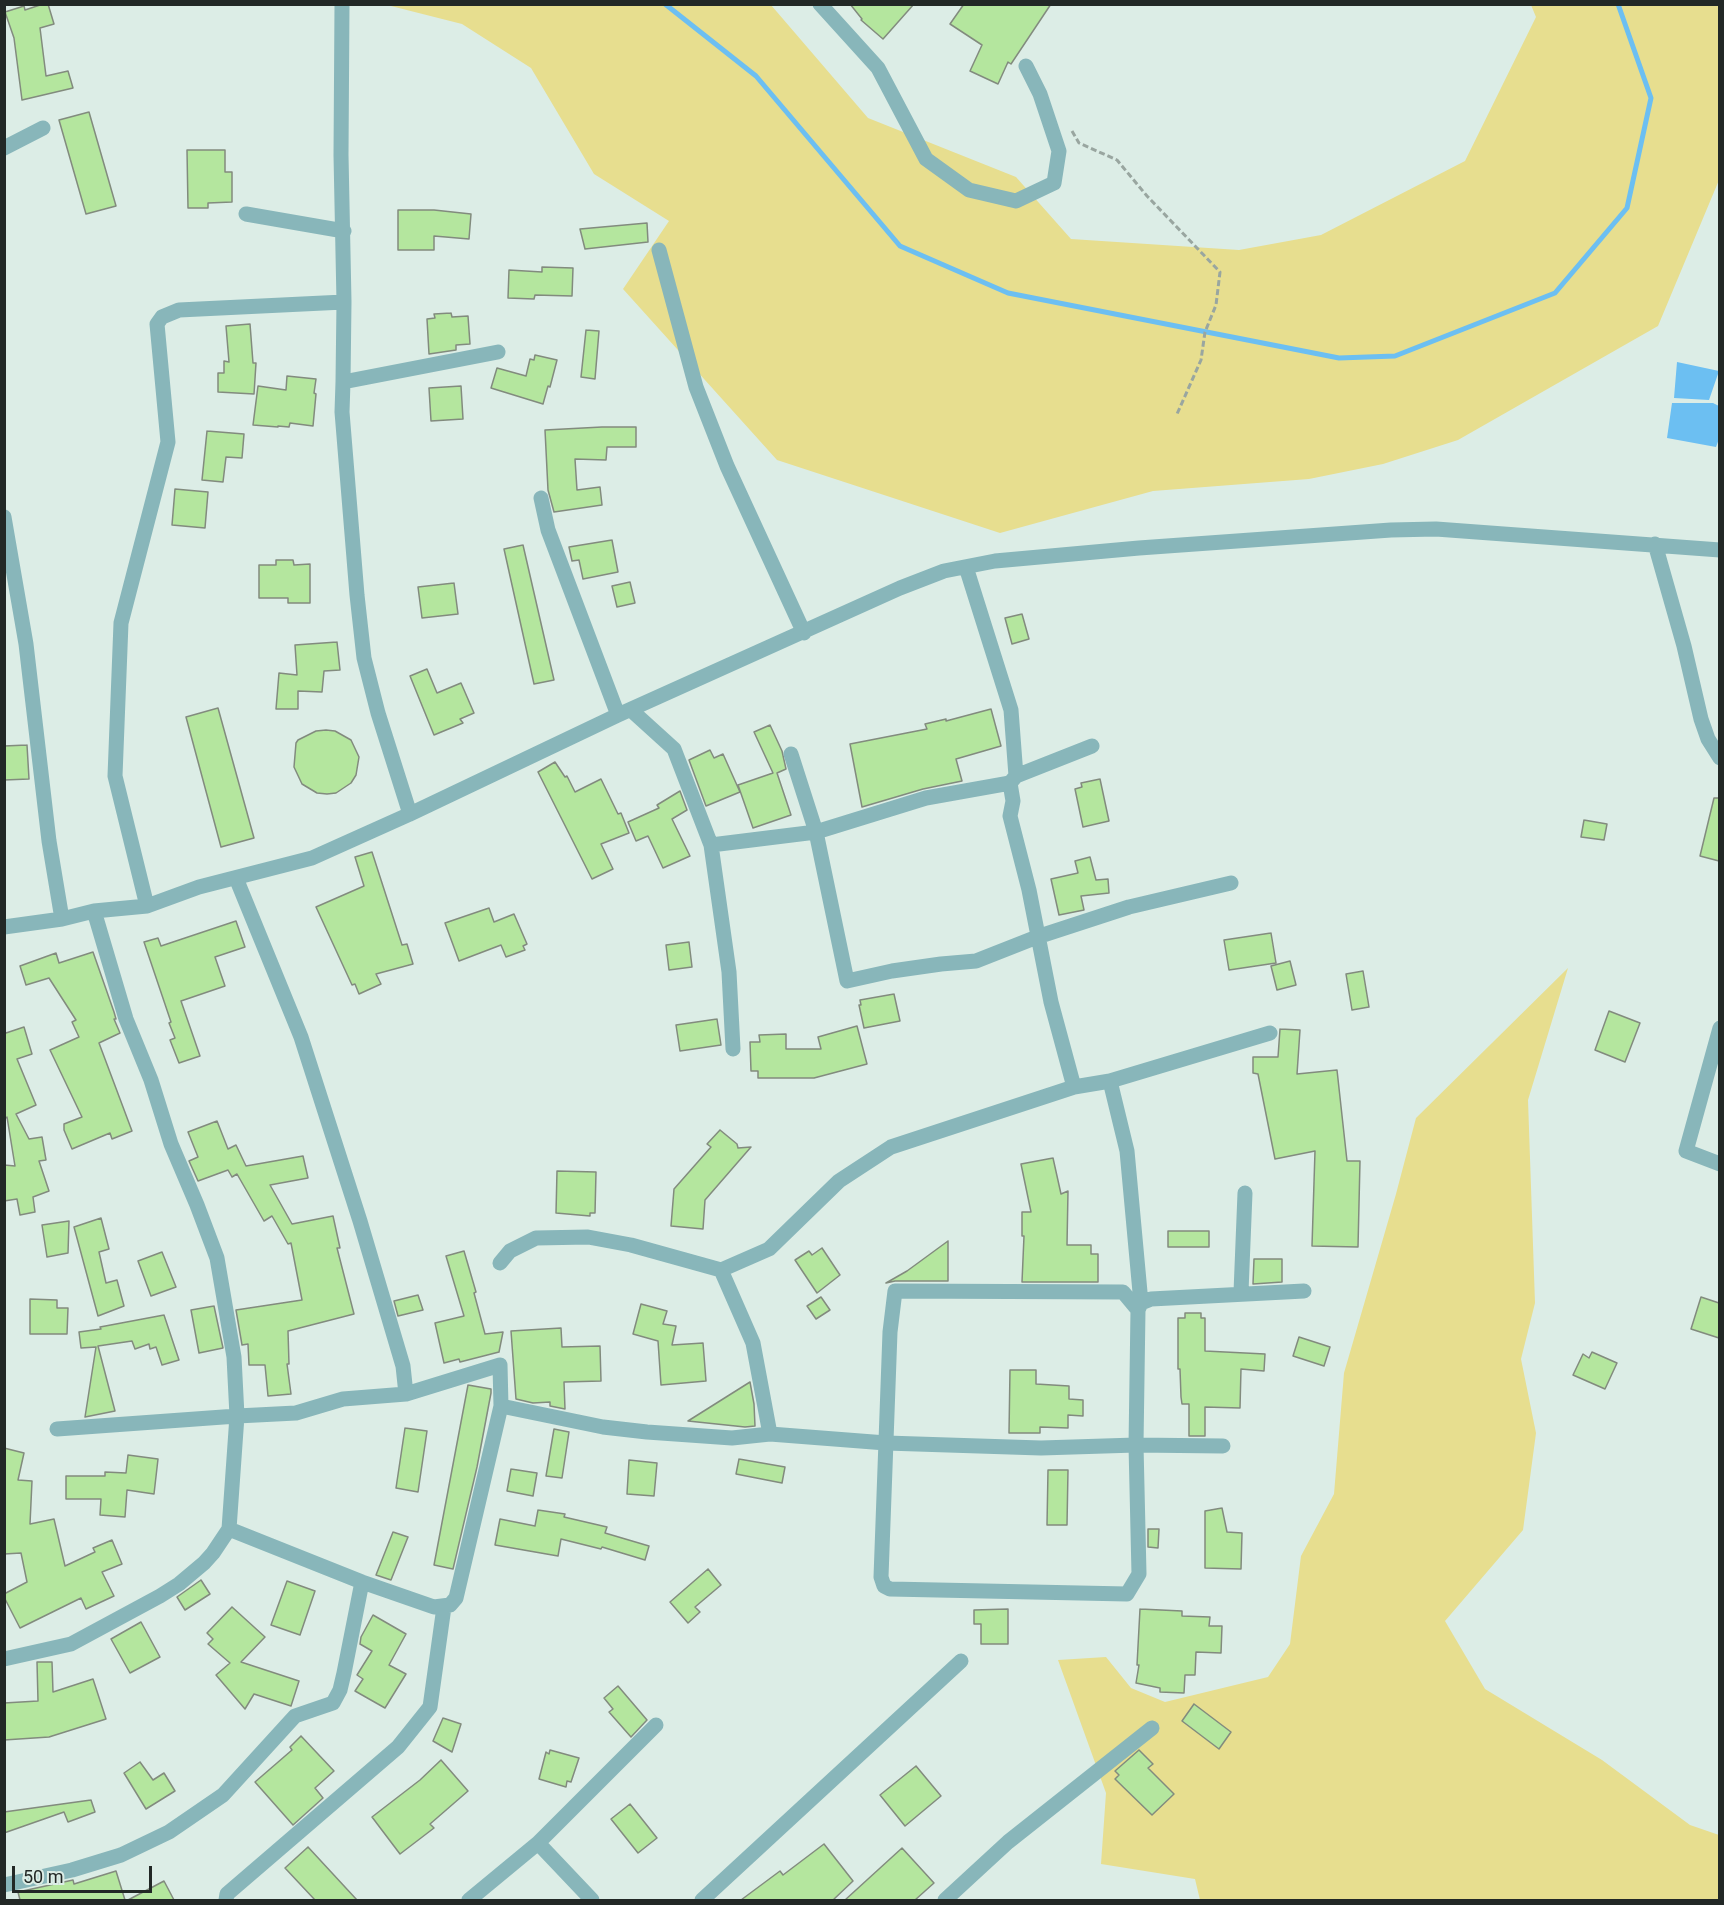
<!DOCTYPE html>
<html>
<head>
<meta charset="utf-8">
<style>
  body { margin:0 }
  #map { position:relative; width:1724px; height:1905px; overflow:hidden; background:#dcede6; font-family:Roboto,sans-serif }
  canvas { display:block }
  .frame { position:absolute; inset:0; border:6px solid #222826; pointer-events:none }
  .scale { position:absolute; left:12px; top:1866px; width:140px; height:27px; box-sizing:border-box; border:3px solid #222826; border-top:0; padding-left:8px; font-size:18px; line-height:21px; white-space:nowrap; color:#222826; -webkit-text-stroke:4px #dcede6; paint-order:stroke }
</style>
</head>
<body>
<div id="map">
<canvas width="1724" height="1905"></canvas>
<div class="frame"></div>
<div class="scale">50 m</div>
</div>
<script>
const ctx = document.querySelector('canvas').getContext('2d');
ctx.lineJoin = 'round';
function paint(path, color) { ctx.fillStyle = color; ctx.fill(path, 'evenodd'); }
const poly = rows => new Path2D(rows.map(r => 'M' + r).join(''));
function stroke(path, color, width, dash) { ctx.strokeStyle = color; ctx.lineWidth = width; ctx.lineCap = dash ? 'butt' : 'round'; ctx.setLineDash(dash || []); ctx.stroke(path); }
const green = poly([
  [387,5,771,5,868,118,1016,177,1071,239,1239,250,1321,235,1465,161,1536,17,1531,5,1719,5,1719,180,1658,326,1458,440,1383,464,1309,479,1153,491,1000,533,777,460,623,289,669,221,594,174,531,68,462,24],
  [1568,968,1528,1100,1535,1303,1521,1359,1536,1433,1523,1530,1445,1621,1485,1689,1602,1760,1690,1825,1719,1835,1719,1900,1200,1900,1195,1879,1101,1864,1106,1793,1058,1660,1106,1657,1131,1688,1165,1702,1268,1677,1290,1644,1301,1556,1334,1494,1344,1373,1396,1194,1416,1118]
]);
const water = poly([
  [1677,362,1719,371,1709,400,1674,398],
  [1672,403,1713,403,1719,406,1719,439,1716,447,1667,438]
]);
const stream = poly([
  [665,4,756,76,900,246,1008,293,1339,358,1395,356,1555,293,1627,208,1651,98,1618,4]
]);
const building = poly([
  [43,4,48,4,54,24,40,28,46,76,68,71,73,88,22,100,14,38,5,12,24,6,25,10,43,4],
  [850,4,914,4,883,39,861,20,862,19,850,4],
  [964,4,1051,4,1011,64,1008,62,998,84,970,71,982,45,950,24,964,4],
  [89,112,116,206,86,214,59,120,89,112],
  [187,150,225,150,225,172,232,172,232,202,208,203,208,208,188,208,187,150],
  [398,210,434,210,471,214,469,239,434,236,434,250,398,250,398,210],
  [647,223,648,242,585,249,580,229,647,223],
  [542,267,573,268,572,296,535,295,534,299,508,298,509,270,542,272,542,267],
  [451,313,452,317,468,316,470,344,456,345,456,350,429,354,427,319,435,318,434,314,451,313],
  [250,324,253,363,256,363,254,394,218,392,218,373,224,373,224,361,229,362,226,326,250,324],
  [586,330,599,331,595,379,581,377,586,330],
  [535,355,557,360,550,387,548,386,543,404,491,388,497,368,526,376,530,359,534,360,535,355],
  [287,376,316,379,314,393,316,394,313,426,290,423,289,427,278,426,278,427,253,425,258,386,286,390,287,376],
  [461,386,463,419,431,421,429,388,461,386],
  [602,427,636,427,636,447,607,447,606,460,575,459,577,490,600,487,602,505,554,512,548,490,545,430,602,427],
  [207,431,244,434,242,458,226,457,223,482,202,480,207,431],
  [175,489,208,492,205,528,172,525,175,489],
  [612,540,618,572,583,579,579,560,572,561,569,547,612,540],
  [523,545,554,680,534,684,504,549,523,545],
  [276,560,293,560,294,565,310,564,310,603,288,603,288,598,259,598,259,565,276,565,276,560],
  [630,582,635,603,617,607,612,586,630,582],
  [454,583,458,614,422,618,418,587,454,583],
  [1022,614,1029,639,1012,644,1005,618,1022,614],
  [337,642,340,670,324,671,322,692,298,691,298,709,276,709,279,673,297,675,295,645,337,642],
  [427,669,437,693,461,683,474,713,460,719,463,723,434,735,410,676,427,669],
  [218,708,254,838,221,847,186,717,218,708],
  [991,709,1001,746,956,759,962,781,923,789,862,807,850,744,927,729,925,724,946,719,946,721,991,709],
  [770,725,782,751,786,769,777,773,791,815,753,828,738,785,773,773,754,732,770,725],
  [326,730,335,731,351,740,359,757,356,775,351,783,336,793,327,794,317,793,302,784,294,767,296,743,298,740,316,731,326,730],
  [27,745,29,779,4,780,4,746,27,745],
  [710,750,714,758,723,754,740,792,706,806,689,760,710,750],
  [555,762,565,777,567,776,575,792,601,779,618,814,621,813,629,833,601,844,613,869,592,879,538,772,555,762],
  [1100,779,1109,821,1083,827,1075,789,1082,787,1081,783,1100,779],
  [680,791,687,810,672,819,690,856,663,868,648,836,636,841,628,822,659,808,657,805,680,791],
  [1714,798,1719,798,1719,861,1700,856,1714,798],
  [1584,820,1607,824,1604,840,1581,837,1584,820],
  [372,852,402,945,407,944,413,964,376,974,381,984,359,994,355,984,352,985,316,907,364,886,355,857,372,852],
  [1090,857,1096,880,1108,879,1109,893,1081,896,1084,910,1059,915,1051,879,1078,873,1075,861,1090,857],
  [489,908,494,922,514,914,527,944,523,946,525,950,506,957,501,945,459,961,445,923,489,908],
  [236,921,245,947,215,957,225,986,181,1001,200,1056,179,1063,170,1040,175,1038,169,1023,171,1022,144,942,158,938,161,946,236,921],
  [1271,933,1276,963,1229,970,1224,940,1271,933],
  [689,942,692,967,669,970,666,945,689,942],
  [93,952,114,1012,116,1019,114,1019,120,1033,99,1043,132,1131,112,1139,110,1133,72,1149,64,1130,64,1124,82,1117,50,1050,79,1037,72,1022,76,1020,49,978,26,985,20,966,56,953,59,963,93,952],
  [1290,961,1296,985,1277,990,1271,966,1290,961],
  [1363,971,1369,1007,1352,1010,1346,974,1363,971],
  [894,994,900,1021,864,1028,859,1005,861,1005,860,1000,894,994],
  [1609,1011,1640,1023,1625,1062,1595,1050,1609,1011],
  [717,1019,721,1045,680,1051,676,1025,717,1019],
  [857,1026,867,1064,814,1078,758,1078,758,1071,751,1071,750,1042,760,1042,759,1035,786,1034,786,1049,821,1049,818,1037,857,1026],
  [24,1027,32,1054,17,1059,36,1105,16,1114,29,1139,42,1137,46,1160,39,1161,49,1191,33,1197,35,1212,20,1215,17,1199,4,1201,4,1165,15,1166,7,1117,4,1119,4,1030,6,1033,24,1027],
  [1280,1029,1300,1030,1297,1074,1337,1070,1347,1161,1360,1161,1358,1247,1312,1246,1315,1151,1275,1159,1258,1074,1253,1073,1253,1057,1278,1057,1280,1029],
  [217,1121,228,1149,236,1145,246,1166,303,1156,308,1178,270,1185,292,1224,333,1216,340,1248,337,1248,354,1314,288,1331,289,1364,287,1364,291,1394,268,1396,265,1365,249,1365,248,1344,242,1345,236,1310,302,1300,291,1243,288,1244,272,1216,264,1221,237,1174,232,1177,228,1170,198,1181,189,1161,198,1157,188,1132,217,1121],
  [720,1130,737,1144,738,1148,751,1147,705,1200,703,1229,671,1226,674,1189,711,1147,707,1144,720,1130],
  [1053,1158,1061,1194,1068,1191,1067,1245,1091,1245,1091,1254,1098,1254,1098,1282,1022,1282,1024,1236,1022,1236,1022,1212,1031,1212,1021,1164,1053,1158],
  [557,1171,596,1172,595,1213,590,1213,590,1216,556,1213,557,1171],
  [101,1218,109,1249,99,1252,106,1283,117,1280,124,1306,98,1316,74,1227,101,1218],
  [69,1221,68,1253,47,1257,42,1225,69,1221],
  [1168,1231,1209,1231,1209,1247,1168,1247,1168,1231],
  [948,1241,948,1281,895,1281,886,1283,907,1271,948,1241],
  [822,1248,840,1275,817,1293,795,1260,809,1251,812,1255,822,1248],
  [464,1251,476,1292,474,1293,485,1334,503,1332,499,1352,460,1362,459,1359,444,1363,435,1323,464,1316,446,1256,464,1251],
  [162,1252,176,1287,151,1296,138,1261,162,1252],
  [1254,1259,1282,1259,1282,1282,1253,1284,1254,1259],
  [418,1295,423,1310,398,1316,394,1301,418,1295],
  [821,1297,830,1310,816,1319,807,1306,821,1297],
  [1701,1297,1719,1303,1719,1338,1691,1329,1701,1297],
  [30,1299,57,1300,57,1308,68,1308,67,1334,30,1334,30,1299],
  [641,1304,667,1311,663,1324,676,1326,672,1345,703,1343,706,1381,661,1385,658,1341,633,1334,641,1304],
  [214,1306,223,1348,199,1353,191,1310,214,1306],
  [1185,1313,1201,1313,1201,1318,1205,1318,1205,1351,1265,1354,1264,1371,1241,1369,1240,1408,1205,1407,1205,1436,1189,1436,1189,1404,1182,1404,1181,1397,1180,1369,1178,1369,1178,1318,1185,1318,1185,1313],
  [164,1315,179,1360,162,1365,156,1347,150,1349,149,1344,135,1349,132,1341,98,1346,115,1411,85,1417,96,1347,81,1348,79,1332,101,1329,100,1327,164,1315],
  [561,1328,562,1347,600,1346,601,1381,564,1382,565,1409,550,1406,550,1402,533,1403,516,1399,511,1331,561,1328],
  [1299,1337,1330,1347,1324,1366,1293,1356,1299,1337],
  [1592,1352,1617,1363,1605,1389,1573,1375,1583,1354,1589,1358,1592,1352],
  [1010,1370,1036,1370,1036,1384,1069,1386,1069,1399,1083,1400,1083,1416,1068,1415,1068,1428,1040,1427,1040,1433,1009,1433,1010,1370],
  [750,1382,754,1404,755,1426,745,1427,688,1421,750,1382],
  [468,1385,491,1389,491,1393,477,1467,453,1569,434,1565,468,1385],
  [405,1428,427,1431,418,1492,396,1488,405,1428],
  [554,1429,569,1432,562,1478,546,1476,554,1429],
  [4,1448,24,1453,18,1480,32,1481,30,1524,54,1519,65,1566,95,1552,93,1548,112,1540,122,1564,102,1572,114,1596,86,1609,81,1598,20,1628,4,1597,4,1594,27,1582,21,1553,4,1554,4,1448],
  [128,1455,158,1459,154,1494,127,1490,125,1517,100,1515,101,1499,66,1499,66,1476,105,1476,105,1472,126,1473,128,1455],
  [739,1459,785,1467,782,1483,736,1474,739,1459],
  [629,1460,657,1463,654,1496,627,1494,629,1460],
  [511,1469,537,1473,533,1496,507,1491,511,1469],
  [1048,1470,1068,1470,1067,1525,1047,1525,1048,1470],
  [1222,1508,1227,1532,1242,1533,1241,1569,1205,1568,1205,1511,1222,1508],
  [538,1510,565,1514,564,1517,607,1527,605,1533,649,1546,645,1560,602,1547,601,1549,561,1539,558,1556,495,1545,500,1519,535,1526,538,1510],
  [1148,1529,1159,1529,1158,1548,1148,1547,1148,1529],
  [393,1532,408,1537,391,1580,376,1575,393,1532],
  [708,1569,721,1585,695,1607,700,1612,688,1623,670,1602,708,1569],
  [201,1580,210,1594,185,1610,177,1597,201,1580],
  [287,1581,315,1591,300,1635,271,1625,287,1581],
  [232,1607,265,1637,241,1662,299,1681,291,1706,254,1694,245,1709,216,1675,230,1663,208,1644,213,1639,207,1633,232,1607],
  [1008,1609,1008,1644,981,1644,981,1624,974,1624,974,1610,1008,1609],
  [1140,1609,1182,1611,1182,1616,1210,1617,1209,1626,1222,1626,1221,1653,1196,1652,1195,1675,1185,1675,1184,1693,1160,1692,1160,1688,1136,1683,1139,1665,1137,1665,1140,1609],
  [373,1615,406,1634,389,1665,406,1674,385,1708,355,1691,363,1679,357,1675,372,1651,360,1644,361,1637,373,1615],
  [141,1622,160,1657,130,1673,111,1639,141,1622],
  [37,1662,52,1662,53,1692,93,1679,106,1719,49,1737,4,1740,4,1703,38,1701,37,1662],
  [618,1686,647,1720,631,1737,609,1712,613,1709,604,1698,618,1686],
  [1194,1704,1231,1732,1219,1749,1182,1721,1194,1704],
  [443,1718,461,1724,452,1752,433,1741,443,1718],
  [301,1736,334,1771,315,1788,323,1798,293,1825,255,1782,292,1750,290,1747,301,1736],
  [550,1750,579,1758,571,1782,567,1781,566,1787,539,1779,546,1752,549,1754,550,1750],
  [1139,1750,1153,1764,1148,1768,1174,1794,1152,1815,1115,1779,1119,1775,1115,1771,1139,1750],
  [441,1760,468,1791,430,1824,434,1828,400,1854,372,1817,420,1780,441,1760],
  [140,1762,153,1780,164,1773,175,1791,146,1809,124,1773,140,1762],
  [916,1766,941,1796,905,1826,880,1795,916,1766],
  [91,1800,95,1812,68,1822,64,1812,4,1833,4,1812,91,1800],
  [630,1804,657,1838,638,1853,611,1819,630,1804],
  [824,1844,853,1881,833,1900,741,1900,780,1871,783,1875,824,1844],
  [308,1847,357,1900,315,1900,285,1868,308,1847],
  [902,1848,934,1883,915,1900,845,1900,902,1848],
  [116,1871,125,1900,20,1900,18,1892,73,1880,74,1884,116,1871],
  [164,1881,174,1900,128,1900,164,1881]
]);
const path = poly([
  [1072,131,1079,143,1117,160,1147,196,1220,272,1216,305,1205,332,1201,360,1177,414]
]);
const minor = poly([
  [342,4,341,155,344,302,343,382],
  [820,4,878,68,926,159,969,190,1016,201,1054,183,1059,151,1040,94,1026,66],
  [4,148,43,128],
  [246,214,344,231],
  [659,250,696,387,727,466,804,633],
  [541,498,548,530,618,715],
  [4,517,26,644,49,841,62,919],
  [1655,544,1684,646,1701,719,1708,739,1720,758],
  [966,567,1011,710,1016,776],
  [631,710,674,749,711,845,729,972,733,1049],
  [791,754,816,832,847,981,892,971,941,964,976,961,1037,937,1129,907,1231,883],
  [410,814,378,713,364,658,357,595,342,412,343,382,498,352],
  [711,845,816,832,926,798,1010,783],
  [236,878,301,1037,360,1221,403,1366,406,1394],
  [147,906,115,776,121,623,168,442,157,324,162,317,179,310,344,302],
  [4,927,62,919,94,911,147,906,199,887,312,858,410,814,618,715,900,588,944,571,995,561,1139,548,1391,530,1436,529,1720,550],
  [1720,1028,1686,1151,1720,1164],
  [1110,1081,1127,1151,1141,1303],
  [1074,1087,1051,1002,1029,890,1010,816,1013,801,1010,783,1016,776,1092,746],
  [500,1263,510,1251,536,1238,588,1237,631,1245,721,1270,769,1249,839,1181,891,1147,1074,1087,1110,1081,1270,1033],
  [721,1270,753,1343,770,1434],
  [1241,1292,1245,1193],
  [1138,1310,1123,1292,895,1291,890,1332,881,1577,884,1586,890,1589,1127,1594,1139,1574,1136,1445,1138,1310,1141,1303,1151,1299,1304,1291],
  [501,1406,603,1427,647,1432,732,1438,770,1434,886,1443,1041,1448,1136,1445,1223,1446],
  [57,1429,237,1416,234,1357,217,1258,197,1205,171,1144,151,1080,126,1019,94,911],
  [4,1659,71,1644,160,1596,179,1584,204,1563,213,1553,229,1529,237,1416,296,1413,343,1399,406,1394,500,1365,501,1406,456,1598,450,1605,434,1607,362,1582,229,1529],
  [538,1843,592,1900],
  [4,1885,72,1870,121,1855,169,1832,223,1795,295,1716,333,1703,340,1690,344,1673,362,1582],
  [226,1900,227,1894,398,1747,430,1707,444,1607],
  [469,1900,538,1843,656,1725],
  [702,1900,961,1661],
  [945,1900,1008,1842,1152,1728]
]);
paint(green, '#e7de8f');
paint(water, '#6cbff2');
stroke(stream, '#6cbff2', 5);
paint(building, '#b4e69e');
stroke(building, '#828b7e', 1.5);
stroke(path, '#99a6a0', 3, [6, 3]);
stroke(minor, '#88b6ba', 15);
</script>
</body>
</html>
